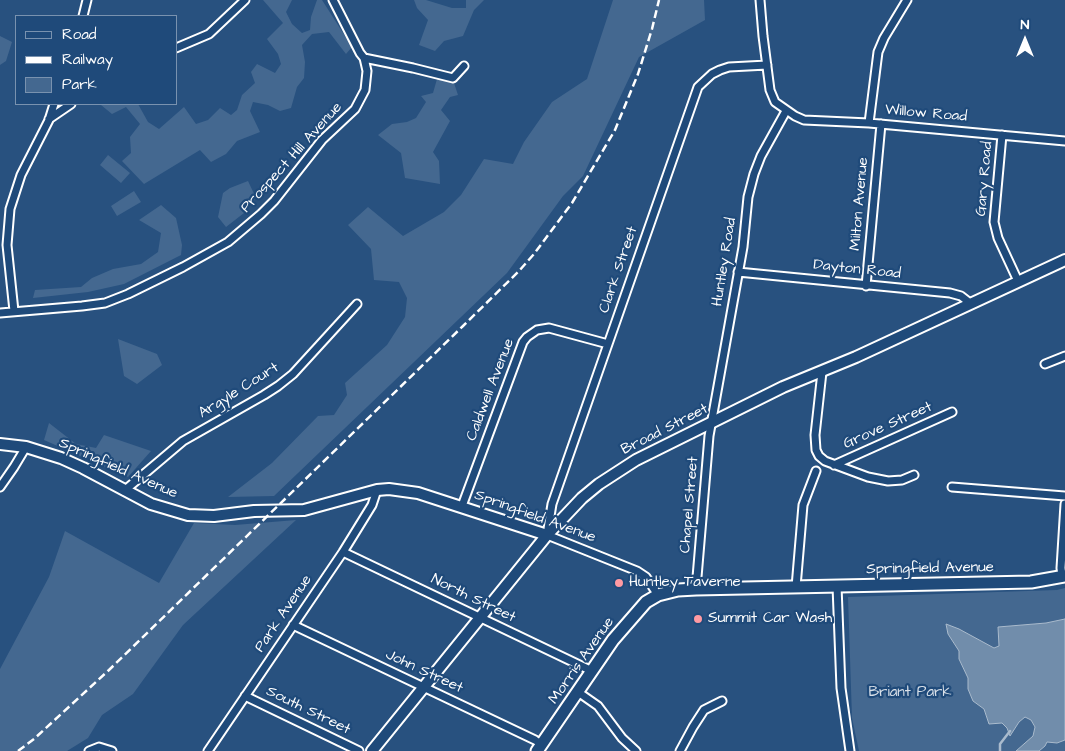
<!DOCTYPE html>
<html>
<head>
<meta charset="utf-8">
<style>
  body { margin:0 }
  #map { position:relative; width:1065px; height:751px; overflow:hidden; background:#28517f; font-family:"Architects Daughter",sans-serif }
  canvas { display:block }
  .legend { position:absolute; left:15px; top:15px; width:162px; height:90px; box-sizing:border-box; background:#1f4a7a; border:1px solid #7992af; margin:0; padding:6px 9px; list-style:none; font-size:15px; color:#fff }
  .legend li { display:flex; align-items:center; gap:10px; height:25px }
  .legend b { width:25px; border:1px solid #7992af }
  .north { position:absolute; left:1000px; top:15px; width:50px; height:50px; -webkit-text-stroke:4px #1f4a7a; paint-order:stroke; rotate:0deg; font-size:14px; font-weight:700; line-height:20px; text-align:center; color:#fff }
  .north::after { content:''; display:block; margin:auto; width:18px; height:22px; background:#fff; clip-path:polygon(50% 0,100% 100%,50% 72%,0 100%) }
</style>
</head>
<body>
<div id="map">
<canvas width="1065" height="751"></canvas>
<ul class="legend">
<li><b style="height:6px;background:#1f4a7a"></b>Road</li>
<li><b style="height:6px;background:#fff"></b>Railway</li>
<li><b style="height:14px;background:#446890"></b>Park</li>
</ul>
<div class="north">N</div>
</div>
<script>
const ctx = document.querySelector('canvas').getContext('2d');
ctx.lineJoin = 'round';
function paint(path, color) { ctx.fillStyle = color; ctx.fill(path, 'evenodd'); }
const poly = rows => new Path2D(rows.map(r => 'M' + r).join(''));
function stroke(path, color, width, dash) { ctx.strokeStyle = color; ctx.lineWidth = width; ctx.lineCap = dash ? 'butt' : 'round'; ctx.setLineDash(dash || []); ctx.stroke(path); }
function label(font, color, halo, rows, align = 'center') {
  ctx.font = font + ' "Architects Daughter",sans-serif'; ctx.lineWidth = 4.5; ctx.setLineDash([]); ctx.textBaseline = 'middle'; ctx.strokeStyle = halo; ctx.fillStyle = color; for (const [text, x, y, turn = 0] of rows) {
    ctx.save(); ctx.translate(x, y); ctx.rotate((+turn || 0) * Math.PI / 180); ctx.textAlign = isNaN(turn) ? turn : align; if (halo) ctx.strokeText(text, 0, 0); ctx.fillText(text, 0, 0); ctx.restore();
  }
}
const green = poly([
  [263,0,292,0,286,12,292,24,302,33,310,30,311,17,317,0,322,0,352,47,346,54,329,32,312,34,302,45,305,62,304,78,297,87,291,108,280,111,268,105,253,102,250,111,260,132,237,141,226,154,211,162,200,150,144,184,122,161,131,153,130,137,140,124,126,107,112,114,101,105,138,104,148,122,159,129,184,107,196,124,208,120,220,108,231,115,237,110,242,95,255,83,251,72,257,64,275,73,281,64,278,54,267,39,283,23],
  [414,0,426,0,452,8,466,8,466,0,484,0,474,10,463,36,444,41,435,51,419,45,428,20,417,8],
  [613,0,704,0,705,20,639,57,583,176,563,196,507,273,274,496,228,497,272,463,318,416,334,415,347,395,345,383,387,345,405,317,407,298,399,282,374,280,371,249,348,225,368,207,403,236,444,212,461,195,484,159,513,164,524,142,552,102,587,79],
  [0,36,12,42,6,61,0,65],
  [437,79,453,80,458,95,450,97,441,110,450,121,433,152,439,161,440,184,405,178,401,153,378,135,392,124,407,122,416,118,426,102,421,96,433,93],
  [108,155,130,173,121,183,100,165],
  [248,181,256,198,244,213,226,227,218,217,223,193,230,188],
  [134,191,141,202,117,216,111,206],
  [161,205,176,218,182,245,181,255,124,284,88,292,33,298,35,290,81,287,92,278,113,269,141,264,158,252,161,233,139,220],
  [118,339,157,354,162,365,137,384,124,376],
  [49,423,76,444,96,448,104,435,151,451,128,477,44,440],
  [296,520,183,625,133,694,102,715,88,738,67,751,0,751,0,669,49,577,65,531,159,583,194,523,235,525],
  [1065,588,1065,619,1046,623,998,627,999,646,994,648,979,641,948,634,959,651,959,659,968,678,968,689,973,701,984,709,989,723,1002,723,1007,728,1010,735,1019,722,1025,717,1031,720,1035,728,1033,736,1016,751,859,751,852,718,848,597,1057,590],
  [1065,740,1065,751,1039,751,1045,746,1046,742,1057,742]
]);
const water = poly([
  [1065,619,1065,740,1057,743,1047,742,1045,746,1039,751,1016,751,1033,736,1035,727,1031,720,1025,717,1019,722,1010,736,1007,728,1002,723,989,724,984,709,973,701,968,689,968,678,959,659,959,651,948,634,946,624,959,629,994,648,999,646,998,627,1046,623,1065,619]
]);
const stream = poly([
  [1000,751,1000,744,1010,731]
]);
const street = poly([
  [760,0,763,36,770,90,775,102,795,116,804,120,869,123,1065,141],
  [83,16,87,0],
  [176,48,209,34,245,0],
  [364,58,413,68,453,78,464,66],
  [49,119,71,104],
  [869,123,878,52,884,38,907,0],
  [1002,135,994,222,998,238,1018,281],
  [738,272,950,293,961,296,970,303],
  [866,286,881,124],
  [14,311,7,245,10,209,21,175,49,120,54,104],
  [0,313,82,306,105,303,128,294,183,267,228,242,261,214,274,201,322,140,355,109,365,90,367,71,364,58,360,53,333,0],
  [1045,364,1065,356],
  [822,372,815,435,816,450,819,456,825,461,868,477,888,481,902,480,914,475],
  [834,465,952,412],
  [0,487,14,467,26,447],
  [952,487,1065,496],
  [124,491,183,441,264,395,278,386,293,374,357,304],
  [462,506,523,342,527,337,537,330,549,328,608,344],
  [343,552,592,671],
  [1062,576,1061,568,1065,504],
  [837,586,841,688,850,751],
  [796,587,803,505,816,471],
  [696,589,709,436,743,247,748,197,754,174,761,156,786,111],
  [658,595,646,577,637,571,547,535,552,504,698,87,712,74,720,70,729,67,767,65],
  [293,625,535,740,542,745],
  [578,692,598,706,622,738,636,751],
  [245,696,359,751],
  [89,751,99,747,112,751],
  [208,751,343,552,372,505,377,490],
  [680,751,693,727,704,710,722,701]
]);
const secondary = poly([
  [0,444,26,447,61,458,83,468,151,504,188,515,214,516,254,511,304,510,377,490,389,489,418,493,547,535],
  [372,751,547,535,582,498,599,484,636,460,783,387,856,357,1065,260]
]);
const primary = poly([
  [537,751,613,640,646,602,658,595,678,590,696,589,1031,582,1065,576]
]);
const rail = poly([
  [18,751,34,739,109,670,463,326,519,271,534,254,572,203,615,130,638,74,652,29,659,0]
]);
const markers = [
  [619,583,5,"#ff9aa2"],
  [698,619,5,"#ff9aa2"]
];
const streetNames = [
  ["Willow Road",926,114,5],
  ["Prospect Hill Avenue",292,158,-48],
  ["Gary Road",985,179,-85],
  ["Milton Avenue",860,204,-85],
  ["Huntley Road",725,262,-81],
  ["Clark Street",619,270,-71],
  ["Dayton Road",857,270,6],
  ["Caldwell Avenue",491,390,-69],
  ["Argyle Court",239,391,-32],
  ["Grove Street",888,426,-24],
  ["Broad Street",665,430,-27],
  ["Springfield Avenue",118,469,24],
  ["Chapel Street",690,505,-85],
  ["Springfield Avenue",535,517,20],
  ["Springfield Avenue",930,569,-1],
  ["North Street",473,599,26],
  ["Park Avenue",284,614,-56],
  ["Morris Avenue",582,661,-55],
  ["John Street",424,672,25],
  ["South Street",308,711,26]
];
const poiNames = [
  ["Huntley Taverne",629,583],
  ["Summit Car Wash",708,619]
];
const parkNames = [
  ["Briant Park",910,693]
];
paint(green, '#446890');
paint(water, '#718dab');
stroke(water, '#aabbcd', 1);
stroke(stream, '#aabbcd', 2.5);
stroke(street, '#fff', 11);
stroke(secondary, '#fff', 14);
stroke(primary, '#fff', 15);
stroke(street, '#1f4a7a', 7);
stroke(secondary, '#1f4a7a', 10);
stroke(primary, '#1f4a7a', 11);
stroke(rail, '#fff', 2.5, [8, 4]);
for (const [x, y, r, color] of markers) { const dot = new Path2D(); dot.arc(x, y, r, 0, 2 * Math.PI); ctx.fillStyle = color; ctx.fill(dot); stroke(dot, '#1f4a7a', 2); }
label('15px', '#fff', '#1f4a7a', streetNames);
label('15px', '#fff', '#1f4a7a', poiNames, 'left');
label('15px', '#dae1e9', '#1f4a7a', parkNames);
</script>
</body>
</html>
